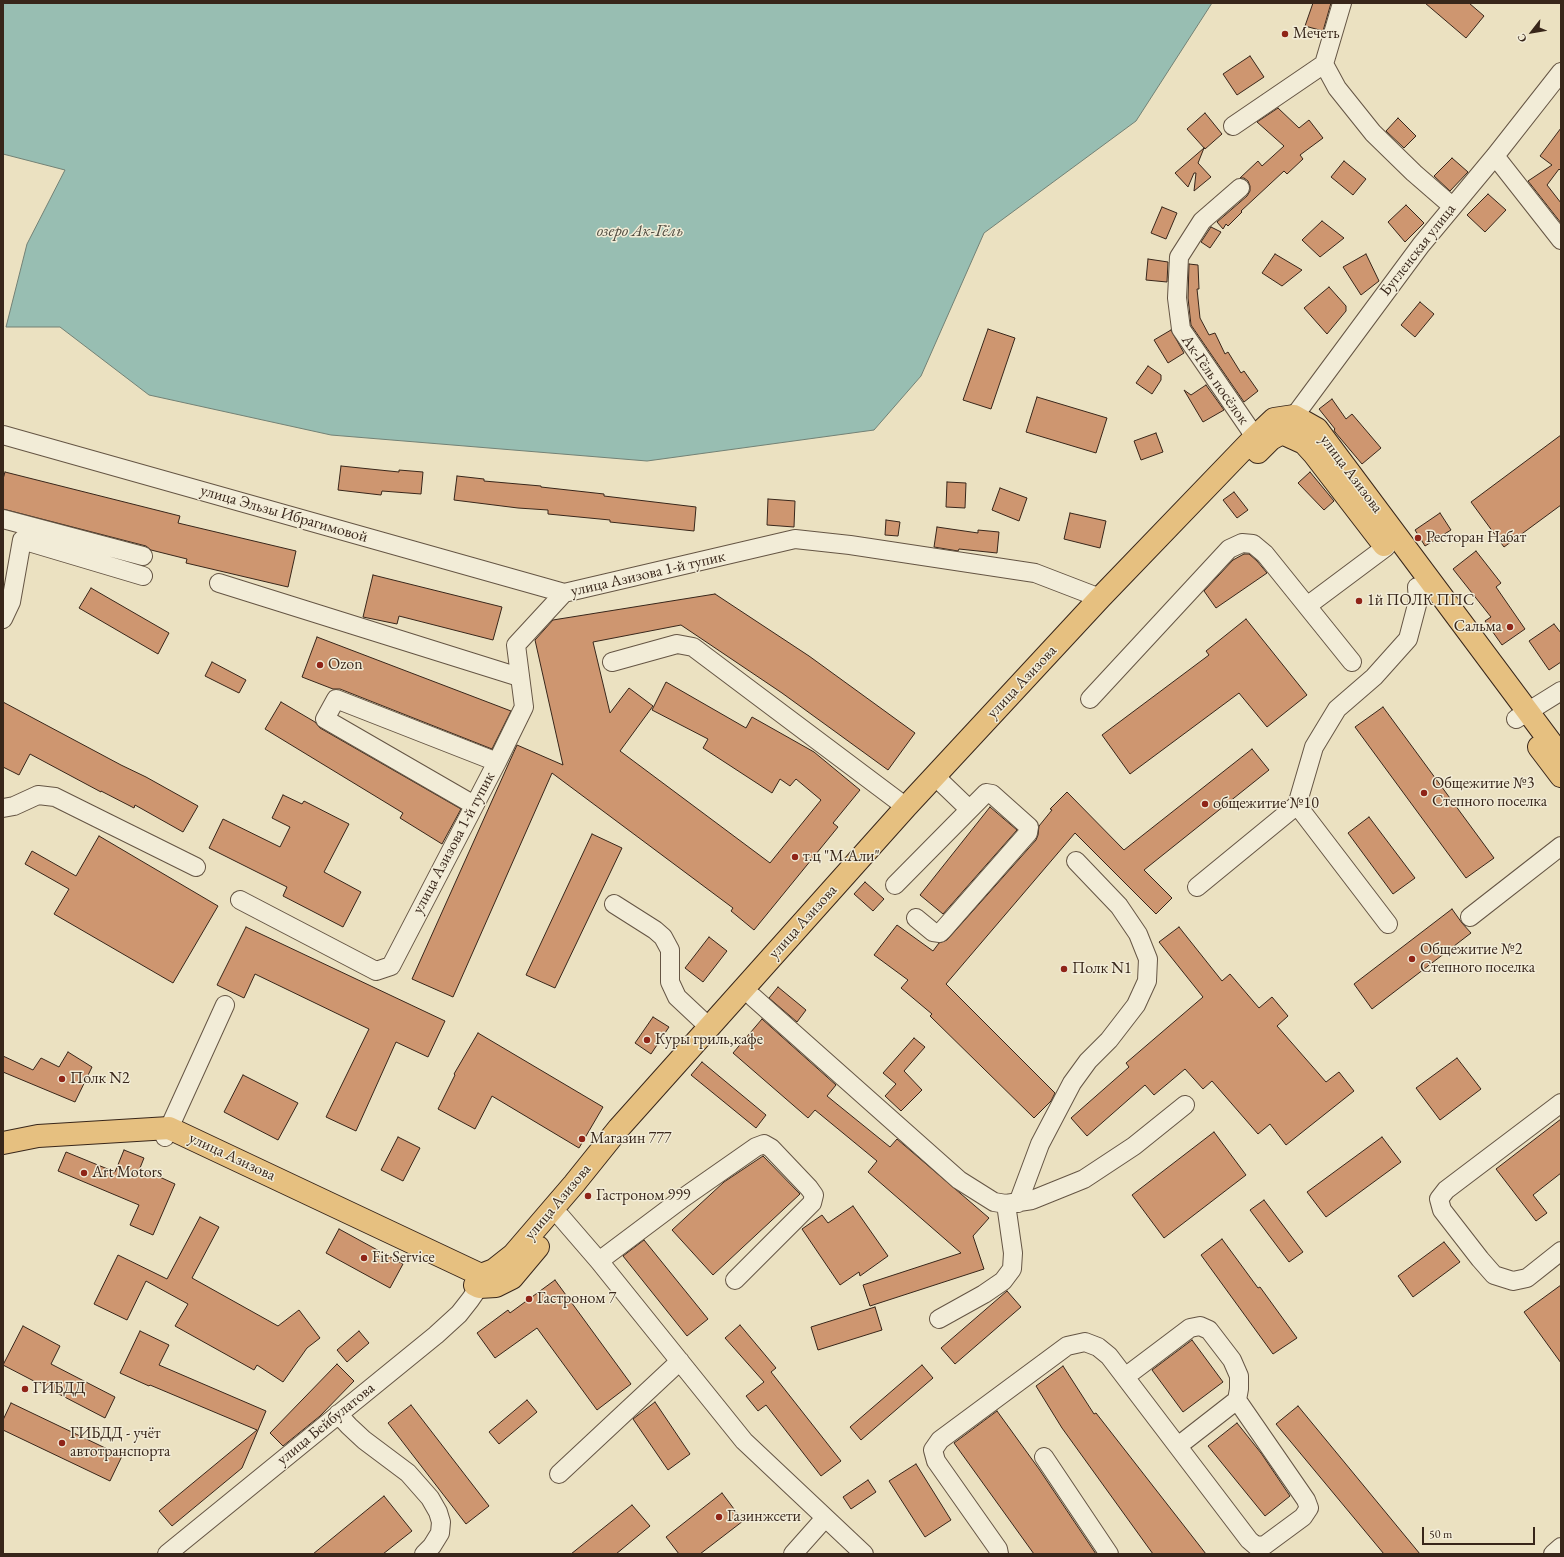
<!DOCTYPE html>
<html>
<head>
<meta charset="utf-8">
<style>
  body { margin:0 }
  #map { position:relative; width:1564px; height:1557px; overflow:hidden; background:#ebe1c1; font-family:"EB Garamond",serif }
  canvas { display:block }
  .frame { position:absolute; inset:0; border:4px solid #38261a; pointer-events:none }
  .north { position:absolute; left:1512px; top:12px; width:40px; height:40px; -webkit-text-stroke:3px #f2ecd7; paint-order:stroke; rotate:239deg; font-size:11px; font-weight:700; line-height:16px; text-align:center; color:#38261a }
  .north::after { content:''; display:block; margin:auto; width:14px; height:18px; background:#38261a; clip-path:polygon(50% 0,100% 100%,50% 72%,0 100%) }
  .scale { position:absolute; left:1422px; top:1527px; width:113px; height:18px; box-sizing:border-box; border:2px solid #38261a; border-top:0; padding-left:5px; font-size:12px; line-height:14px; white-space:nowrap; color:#38261a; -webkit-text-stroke:3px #f2ecd7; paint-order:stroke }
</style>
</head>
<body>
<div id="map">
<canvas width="1564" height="1557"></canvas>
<div class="frame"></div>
<div class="north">С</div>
<div class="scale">50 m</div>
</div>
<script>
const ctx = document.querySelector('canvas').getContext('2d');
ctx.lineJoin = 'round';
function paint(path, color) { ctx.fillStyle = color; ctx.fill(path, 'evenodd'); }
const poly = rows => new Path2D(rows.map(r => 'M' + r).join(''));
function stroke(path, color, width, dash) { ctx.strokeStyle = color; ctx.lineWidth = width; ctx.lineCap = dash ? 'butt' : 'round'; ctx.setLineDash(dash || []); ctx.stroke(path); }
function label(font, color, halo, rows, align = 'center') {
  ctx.font = font + ' "EB Garamond",serif'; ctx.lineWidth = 3; ctx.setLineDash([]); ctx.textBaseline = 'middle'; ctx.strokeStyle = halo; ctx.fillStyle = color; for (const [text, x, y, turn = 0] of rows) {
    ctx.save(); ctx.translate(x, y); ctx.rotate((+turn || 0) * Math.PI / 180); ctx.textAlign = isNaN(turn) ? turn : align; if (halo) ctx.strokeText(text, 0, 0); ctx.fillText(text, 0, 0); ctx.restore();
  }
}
const water = poly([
  [3,3,1212,3,1136,121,984,233,921,376,874,430,647,461,331,435,149,395,60,327,6,327,27,244,65,170,3,154,3,3]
]);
const building = poly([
  [1313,3,1331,3,1323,31,1305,26,1313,3],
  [1425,3,1469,3,1484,16,1466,38,1425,3],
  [1250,56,1264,77,1237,95,1223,74,1250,56],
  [1278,108,1299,128,1309,120,1323,138,1300,155,1303,159,1287,174,1284,171,1241,211,1242,212,1228,226,1226,224,1223,229,1217,222,1247,196,1250,191,1250,186,1248,181,1244,178,1240,178,1258,161,1262,166,1284,146,1257,122,1278,108],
  [1205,113,1222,134,1205,149,1187,129,1205,113],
  [1398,118,1416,136,1404,148,1386,131,1398,118],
  [1561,128,1561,171,1559,169,1547,185,1561,203,1561,223,1528,181,1552,165,1540,156,1561,128],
  [1204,148,1198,163,1211,177,1194,191,1196,173,1194,173,1188,187,1175,173,1204,148],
  [1452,158,1468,172,1450,191,1434,176,1452,158],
  [1344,161,1366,179,1353,195,1331,177,1344,161],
  [1488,194,1506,210,1485,232,1467,215,1488,194],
  [1406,205,1424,223,1405,242,1388,222,1406,205],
  [1162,207,1177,213,1166,239,1151,233,1162,207],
  [1322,221,1344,238,1320,257,1302,240,1322,221],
  [1211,227,1221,232,1210,248,1201,242,1211,227],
  [1275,254,1302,270,1282,286,1262,273,1275,254],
  [1366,254,1379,281,1361,295,1343,267,1366,254],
  [1148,259,1168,262,1167,282,1146,280,1148,259],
  [1189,264,1198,265,1199,289,1197,289,1200,318,1209,335,1215,333,1225,354,1228,352,1241,373,1244,371,1258,391,1244,402,1191,325,1188,298,1189,264],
  [1329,287,1346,306,1346,311,1327,334,1304,308,1329,287],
  [1420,302,1434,314,1415,337,1401,325,1420,302],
  [988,329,1015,338,991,409,963,400,988,329],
  [1171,330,1184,353,1168,363,1154,340,1171,330],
  [1148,366,1161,375,1161,380,1152,394,1136,383,1148,366],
  [1206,385,1224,410,1203,422,1184,390,1191,395,1206,385],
  [1037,397,1107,418,1096,453,1026,432,1037,397],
  [1332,399,1346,419,1352,414,1381,448,1362,464,1335,432,1334,430,1335,429,1319,409,1332,399],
  [1156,433,1163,452,1141,460,1134,441,1156,433],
  [1561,435,1561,505,1504,547,1471,502,1561,435],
  [341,466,399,472,399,470,423,472,421,494,382,491,381,495,338,490,341,466],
  [5,472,180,516,178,523,296,551,288,587,186,563,187,559,151,550,146,546,3,509,3,479,5,472],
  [1310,472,1334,501,1324,510,1298,483,1310,472],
  [457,476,484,479,484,481,541,486,541,487,604,494,604,496,696,507,694,531,610,522,610,520,548,514,548,510,518,508,454,500,457,476],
  [947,482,966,483,965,508,946,507,947,482],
  [1000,488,1027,498,1019,521,992,510,1000,488],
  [1234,492,1248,510,1237,518,1223,500,1234,492],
  [768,499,795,501,794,527,767,525,768,499],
  [1070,513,1106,521,1100,548,1064,539,1070,513],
  [1440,513,1451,530,1425,546,1415,530,1440,513],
  [886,520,900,522,898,536,885,535,886,520],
  [937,527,978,533,978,530,999,532,997,553,959,549,958,551,934,547,937,527],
  [1476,551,1501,583,1496,587,1525,629,1502,645,1485,621,1491,617,1453,569,1476,551],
  [1244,554,1249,554,1257,561,1267,573,1216,608,1204,591,1233,560,1244,554],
  [373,575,502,607,493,640,399,616,397,624,363,617,373,575],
  [91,588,169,633,158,654,79,608,91,588],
  [715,594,809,656,915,733,888,770,782,693,681,625,593,642,610,713,629,688,653,706,620,751,770,863,821,800,796,779,790,786,780,779,772,793,703,748,708,739,652,710,666,682,746,728,752,717,814,752,860,790,833,823,838,827,754,930,731,911,733,908,552,773,453,997,412,979,517,745,563,765,535,640,553,620,715,594],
  [1246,619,1307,695,1267,727,1239,693,1130,774,1102,735,1209,655,1206,651,1246,619],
  [1554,624,1561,633,1561,662,1549,670,1529,641,1554,624],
  [317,637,511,711,492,749,340,689,333,689,302,677,317,637],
  [212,662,246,680,239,693,205,676,212,662],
  [3,702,121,765,146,777,198,806,183,832,135,805,134,808,101,791,101,792,30,754,19,775,3,767,3,702],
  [281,702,315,722,320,728,461,809,442,844,400,818,403,813,265,729,281,702],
  [1383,707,1494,858,1466,878,1355,727,1383,707],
  [1252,749,1269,770,1144,870,1172,898,1156,914,1075,833,946,984,1055,1093,1051,1101,1034,1118,930,1016,932,1014,901,988,908,980,874,955,897,925,933,951,939,943,947,940,1036,840,1038,835,1039,826,1052,810,1050,809,1067,792,1124,850,1252,749],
  [283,795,302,804,304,801,349,824,324,872,361,892,343,927,283,896,287,887,209,848,223,819,280,847,290,827,272,818,283,795],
  [990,807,1017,830,943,914,920,895,990,807],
  [1369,817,1415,878,1393,894,1348,833,1369,817],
  [592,834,622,848,555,988,526,975,592,834],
  [99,836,218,906,173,983,54,914,69,889,25,864,32,851,76,876,99,836],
  [865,882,884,899,873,911,854,894,865,882],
  [1452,909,1462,923,1471,933,1372,1009,1354,984,1452,909],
  [246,927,445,1021,428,1057,396,1042,356,1131,326,1117,369,1029,255,974,244,998,217,985,246,927],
  [1179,927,1222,981,1230,974,1259,1008,1272,997,1288,1016,1277,1026,1326,1082,1339,1072,1354,1091,1286,1145,1270,1124,1258,1134,1212,1081,1203,1089,1185,1069,1154,1095,1145,1085,1087,1136,1071,1118,1129,1067,1126,1063,1203,997,1159,942,1179,927],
  [709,937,727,951,703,982,685,968,709,937],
  [778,987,806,1010,797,1022,769,998,778,987],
  [653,1017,669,1027,651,1054,635,1043,653,1017],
  [762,1019,836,1085,827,1096,890,1147,897,1139,989,1218,973,1236,984,1269,870,1306,863,1285,961,1253,868,1172,877,1161,815,1110,808,1118,733,1053,762,1019],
  [478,1033,603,1107,579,1148,492,1096,475,1129,438,1109,455,1075,454,1074,478,1033],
  [914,1038,925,1047,904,1071,922,1090,901,1111,885,1096,896,1084,883,1073,914,1038],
  [68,1052,92,1067,75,1102,3,1072,3,1056,33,1070,41,1058,59,1067,68,1052],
  [1457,1058,1481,1089,1440,1120,1416,1088,1457,1058],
  [702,1062,766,1115,756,1128,691,1075,702,1062],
  [243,1075,298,1103,278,1140,224,1112,243,1075],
  [1561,1119,1561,1173,1533,1195,1547,1213,1536,1221,1496,1169,1561,1119],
  [1214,1132,1246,1175,1164,1238,1132,1195,1214,1132],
  [398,1137,420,1148,403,1181,381,1170,398,1137],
  [1382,1137,1401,1162,1326,1217,1307,1192,1382,1137],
  [124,1150,144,1158,140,1168,175,1184,153,1235,130,1225,139,1205,58,1171,66,1152,115,1172,124,1150],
  [763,1156,800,1194,713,1275,672,1230,724,1182,763,1156],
  [1264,1200,1303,1252,1289,1262,1250,1210,1264,1200],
  [853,1206,888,1256,860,1276,859,1272,840,1285,802,1229,822,1215,828,1223,853,1206],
  [200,1217,219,1227,192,1278,278,1326,299,1310,320,1338,307,1348,283,1382,257,1365,254,1370,175,1326,188,1304,146,1281,127,1320,94,1304,118,1255,167,1279,200,1217],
  [339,1229,403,1264,390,1288,326,1253,339,1229],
  [1222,1239,1258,1288,1260,1287,1297,1338,1273,1354,1201,1255,1222,1239],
  [644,1240,708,1319,687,1336,623,1256,644,1240],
  [1444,1242,1460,1262,1413,1297,1398,1276,1444,1242],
  [555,1280,631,1384,597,1410,537,1328,495,1358,477,1333,508,1310,510,1313,555,1280],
  [1561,1285,1561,1363,1524,1312,1561,1285],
  [1007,1291,1021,1307,955,1364,941,1348,1007,1291],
  [875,1307,882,1330,818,1350,811,1327,875,1307],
  [740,1325,776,1368,771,1372,841,1461,821,1476,766,1405,758,1411,746,1396,764,1382,725,1338,740,1325],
  [23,1326,60,1346,51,1364,115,1397,105,1418,3,1365,23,1326],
  [140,1331,169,1345,159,1365,266,1411,242,1468,172,1526,159,1511,257,1430,150,1385,149,1386,120,1373,140,1331],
  [359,1331,369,1343,347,1362,337,1350,359,1331],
  [1192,1340,1223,1382,1183,1412,1152,1370,1192,1340],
  [337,1364,354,1381,320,1416,283,1446,270,1433,337,1364],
  [922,1365,933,1378,861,1440,850,1427,922,1365],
  [1063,1366,1094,1414,1096,1413,1206,1554,1153,1554,1062,1428,1036,1386,1063,1366],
  [527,1400,537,1412,499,1444,489,1432,527,1400],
  [655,1402,690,1454,668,1470,633,1419,655,1402],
  [11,1403,122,1456,110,1481,3,1430,3,1420,11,1403],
  [411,1405,489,1506,466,1524,388,1423,411,1405],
  [1298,1406,1420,1554,1384,1554,1276,1424,1298,1406],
  [997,1411,1039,1469,1096,1554,1034,1554,954,1443,997,1411],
  [1237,1423,1261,1453,1290,1496,1265,1516,1208,1446,1237,1423],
  [916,1464,951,1520,925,1537,889,1481,916,1464],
  [868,1480,876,1492,851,1509,843,1497,868,1480],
  [722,1493,743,1521,700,1554,679,1554,666,1537,722,1493],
  [384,1496,412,1531,383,1554,313,1554,384,1496],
  [632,1505,650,1526,616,1554,571,1554,632,1505]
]);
const minor = poly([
  [1342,3,1324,64,1337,88,1373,133,1414,173,1452,206],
  [1233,126,1324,64],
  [1495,156,1561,240],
  [1240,188,1202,221,1179,257,1177,298,1181,329,1262,447],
  [1287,426,1421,245,1495,156,1561,72],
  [3,435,564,593],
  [3,519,143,556],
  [219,583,519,677],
  [1307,606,1386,547],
  [3,619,11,602,22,540,143,576],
  [612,662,677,644,693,647,906,807],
  [1090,699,1229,549,1242,543,1253,544,1265,554,1352,662],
  [1516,719,1561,691],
  [942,783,969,809],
  [474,805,325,719,336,699,497,762],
  [1297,805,1388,924],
  [3,808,14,806,38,795,55,797,196,867],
  [895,885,986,793,992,794,1029,827,1028,833,942,931,940,933,933,932,916,918],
  [1197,887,1297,805,1314,747,1337,709,1374,677,1408,639,1418,601,1417,587],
  [240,900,376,971,391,966,497,762,524,707,516,645,564,593,795,539,850,545,1035,573,1100,598],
  [614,904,655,930,663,937,670,950,670,982,677,997,709,1027],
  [1470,917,1561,846],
  [753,997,959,1180,994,1202,1006,1204,1032,1200,1084,1179,1134,1146,1185,1105],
  [1561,1103,1446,1190,1439,1199,1442,1210,1480,1259,1494,1275,1513,1281,1527,1278,1561,1251],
  [165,1137,225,1005],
  [1018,1203,1040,1144,1072,1083,1088,1061,1109,1040,1136,1005,1147,981,1148,959,1138,934,1119,906,1076,861],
  [561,1217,599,1261,744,1441,864,1554],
  [599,1261,683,1198,756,1147,764,1144,771,1148,809,1188,814,1195,812,1203,735,1280],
  [939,1319,984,1294,1003,1281,1012,1269,1013,1253,1006,1204],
  [338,1414,349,1426,364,1440,408,1473,430,1498,438,1512,441,1522,440,1533,432,1546,424,1554],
  [1178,1446,1237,1400],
  [1044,1457,1109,1554],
  [559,1474,680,1361],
  [167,1554,436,1335,459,1314,470,1300,479,1287],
  [793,1554,825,1518],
  [999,1554,998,1549,936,1461,933,1450,940,1440,1067,1346,1085,1342,1098,1347,1109,1356,1125,1377,1249,1540,1256,1546,1265,1545,1303,1517,1309,1508,1306,1500,1237,1400,1239,1389,1239,1376,1232,1360,1209,1330,1200,1326,1190,1328,1125,1377],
  [1553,1554,1561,1547]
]);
const major = poly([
  [1258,452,1271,439,1282,433,1304,443,1314,454,1384,545],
  [1539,747,1561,776],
  [3,1143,38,1136,169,1128,481,1275,494,1270,513,1255,574,1184,619,1128,906,807,1100,598,1255,437,1274,419,1294,416,1317,429,1561,756],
  [475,1285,479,1287,496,1286,512,1278,538,1247]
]);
const markers = [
  [1285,34,4,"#8f2418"],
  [1418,538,4,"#8f2418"],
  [1359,601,4,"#8f2418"],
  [1510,627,4,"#8f2418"],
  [320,665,4,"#8f2418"],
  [1424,793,4,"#8f2418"],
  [1205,804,4,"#8f2418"],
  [795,857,4,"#8f2418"],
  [1412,959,4,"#8f2418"],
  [1064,969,4,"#8f2418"],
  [647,1040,4,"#8f2418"],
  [62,1079,4,"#8f2418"],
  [582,1139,4,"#8f2418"],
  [84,1173,4,"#8f2418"],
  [588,1196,4,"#8f2418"],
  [364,1258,4,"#8f2418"],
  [529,1299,4,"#8f2418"],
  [25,1389,4,"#8f2418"],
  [62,1443,4,"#8f2418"],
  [719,1517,4,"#8f2418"]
];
const poiNames = [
  ["Мечеть",1293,34],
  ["Ресторан Набат",1426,538],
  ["1й ПОЛК ППС",1367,601],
  ["Сальма",1502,627,"right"],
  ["Ozon",328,665],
  ["Общежитие №3",1432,784],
  ["Степного поселка",1432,802],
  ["общежитие №10",1213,804],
  ["т.ц \"М.Али\"",803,857],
  ["Общежитие №2",1420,950],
  ["Степного поселка",1420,968],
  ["Полк N1",1072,969],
  ["Куры гриль,кафе",655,1040],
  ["Полк N2",70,1079],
  ["Магазин 777",590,1139],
  ["Art Motors",92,1173],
  ["Гастроном 999",596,1196],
  ["Fit Service",372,1258],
  ["Гастроном 7",537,1299],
  ["ГИБДД",33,1389],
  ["ГИБДД - учёт",70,1434],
  ["автотранспорта",70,1452],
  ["Газинжсети",727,1517]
];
const streetNames = [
  ["Бугленская улица",1418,250,-52],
  ["Ак-Гёль посёлок",1215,380,55],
  ["улица Азизова",1351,474,53],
  ["улица Эльзы Ибрагимовой",284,514,16],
  ["улица Азизова 1-й тупик",648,574,-13],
  ["улица Азизова",1022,682,-47],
  ["улица Азизова 1-й тупик",454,843,-62],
  ["улица Азизова",803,922,-48],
  ["улица Азизова",232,1157,25],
  ["улица Азизова",558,1202,-50],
  ["улица Бейбулатова",326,1424,-39]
];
const waterNames = [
  ["озеро Ак-Гёль",640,231]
];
paint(water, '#98beb2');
stroke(water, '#728175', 1);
paint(building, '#ce9670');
stroke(building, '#38261a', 1);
stroke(minor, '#655544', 20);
stroke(major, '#38261a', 24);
stroke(minor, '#f2ecd7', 18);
stroke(major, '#e6c080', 22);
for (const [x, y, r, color] of markers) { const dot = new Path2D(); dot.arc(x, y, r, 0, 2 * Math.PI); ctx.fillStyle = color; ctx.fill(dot); stroke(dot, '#f2ecd7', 1.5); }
label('16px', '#38261a', '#f2ecd7', poiNames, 'left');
label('16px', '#38261a', '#f2ecd7', streetNames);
label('italic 17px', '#504c40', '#f2ecd7', waterNames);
</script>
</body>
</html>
